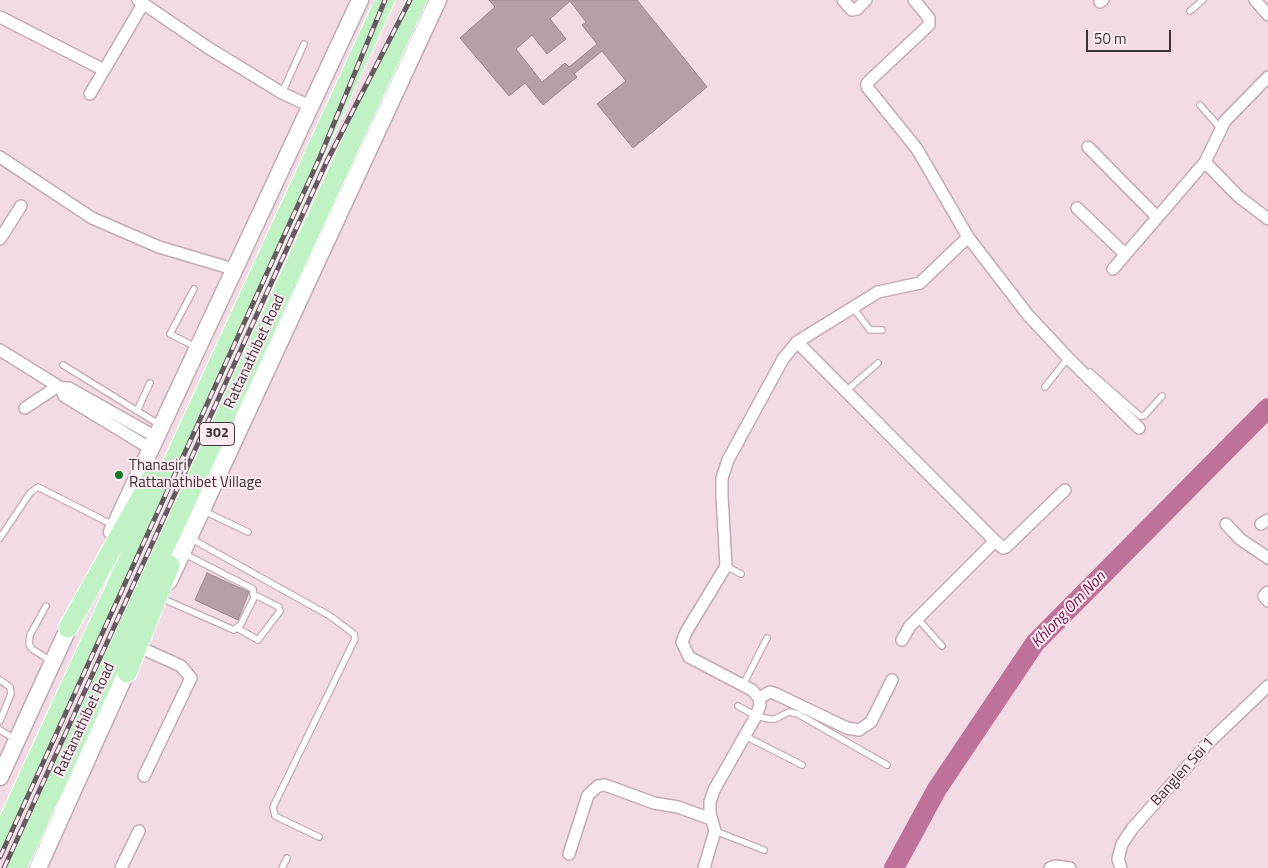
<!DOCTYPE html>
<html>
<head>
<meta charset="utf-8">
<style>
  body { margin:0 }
  #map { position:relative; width:1268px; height:868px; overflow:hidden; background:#f3dbe6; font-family:"Titillium Web",sans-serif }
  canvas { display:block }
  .scale { position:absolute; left:1086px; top:30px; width:85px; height:22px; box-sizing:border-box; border:2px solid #3c3237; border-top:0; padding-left:6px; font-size:15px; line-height:18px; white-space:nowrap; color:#3c3237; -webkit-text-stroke:4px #fdeaf3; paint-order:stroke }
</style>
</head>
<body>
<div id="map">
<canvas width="1268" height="868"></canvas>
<div class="scale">50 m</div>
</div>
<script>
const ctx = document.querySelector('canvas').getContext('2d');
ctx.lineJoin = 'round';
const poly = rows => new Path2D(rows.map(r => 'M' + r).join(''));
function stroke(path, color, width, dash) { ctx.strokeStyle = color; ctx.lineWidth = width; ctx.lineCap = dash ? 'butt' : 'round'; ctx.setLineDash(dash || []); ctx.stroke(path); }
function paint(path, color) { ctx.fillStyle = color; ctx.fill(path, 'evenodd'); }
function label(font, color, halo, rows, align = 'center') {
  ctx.font = font + ' "Titillium Web",sans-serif'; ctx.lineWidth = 4; ctx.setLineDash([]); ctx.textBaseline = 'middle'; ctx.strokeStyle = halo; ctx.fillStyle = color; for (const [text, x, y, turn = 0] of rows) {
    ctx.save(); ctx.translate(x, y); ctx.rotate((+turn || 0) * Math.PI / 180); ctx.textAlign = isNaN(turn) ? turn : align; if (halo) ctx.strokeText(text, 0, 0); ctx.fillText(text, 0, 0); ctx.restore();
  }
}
const river = poly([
  [894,868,937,789,1035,643,1268,408]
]);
const building = poly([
  [489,0,637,0,707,87,633,148,597,104,626,81,602,51,574,74,577,77,543,105,525,83,509,96,460,38,495,7,489,0],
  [570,1,586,22,582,25,597,44,569,67,565,63,542,82,516,49,532,35,547,54,566,39,550,19,570,1],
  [207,573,249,592,238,620,195,600,207,573]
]);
const service = poly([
  [1190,11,1203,0],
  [282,93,304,44],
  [1200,105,1221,129],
  [194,289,170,334,196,347],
  [854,309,870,330,882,330],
  [63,365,160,425],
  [1090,372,1140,416,1144,416,1162,396],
  [1045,387,1068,358],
  [846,391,878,363],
  [137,411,150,383],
  [204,511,248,532],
  [0,538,30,493,38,487,113,525],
  [190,538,330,616,354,634,355,639,273,807,275,816,319,837],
  [726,566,741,574],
  [161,598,234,630,241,624,254,598,253,589,183,553],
  [46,606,30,635,29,644,32,649,51,661],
  [918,619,942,646],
  [237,628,258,640,280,611,279,607,253,594],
  [0,680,10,687,11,694,0,721],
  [743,685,767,638],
  [738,706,756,716,769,719,775,719,789,712,798,714,887,765],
  [0,730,15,739],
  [745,736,802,765],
  [715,831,764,850],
  [282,868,287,858]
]);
const minor = poly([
  [138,0,207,47,282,93,310,106],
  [843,0,852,10,857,9,866,0],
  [1255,0,1268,15],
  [1100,2,1103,0],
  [0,17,104,70],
  [90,94,143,4],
  [1088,147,1156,216],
  [0,157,92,218,159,247,233,269],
  [1205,162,1238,196,1268,219],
  [1077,208,1125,254],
  [968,237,1028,315,1071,361,1139,428],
  [0,239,21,206],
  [1113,269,1205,162,1225,121,1268,77],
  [797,342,995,541,910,626,902,640],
  [0,350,61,388],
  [25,408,58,386],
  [151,449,64,396,61,388,69,388,156,437],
  [1226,524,1240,539,1268,558],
  [1261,524,1268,520],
  [995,541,1003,548,1006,547,1065,490],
  [1268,592,1264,596,1268,601],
  [139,647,181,666,191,678,144,776],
  [759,698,770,692,776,694,847,728,859,730,871,722,892,680],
  [569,854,588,795,598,786,605,785,654,803,678,807,711,819],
  [121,868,139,831],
  [704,868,715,831,710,813,710,802,714,790,756,716,760,705,759,698,752,690,689,657,682,642,686,632,726,566,722,496,722,478,728,460,783,359,797,342,878,292,920,283,968,237,917,149,867,87,867,83,929,25,929,18,914,0],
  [1050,868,1055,866,1070,868],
  [1121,868,1118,859,1122,844,1132,829,1205,746,1268,686]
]);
const secondary = poly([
  [112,532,360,0],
  [169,581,438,0],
  [0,777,73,618],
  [38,868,131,662]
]);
const primary = poly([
  [68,628,156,470],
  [127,673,170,565],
  [0,839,385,0],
  [17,868,417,0]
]);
const rail = poly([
  [0,857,320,157,385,0],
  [4,868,327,161,410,0]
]);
const markers = [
  [119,475,5,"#0e7a2e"]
];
const shields = [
  [217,434,35]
];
const shieldNames = [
  ["302",217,434]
];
const streetNames = [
  ["Rattanathibet Road",255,352,-65],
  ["Rattanathibet Road",85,720,-65],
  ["Banglen Soi 1",1183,772,-48]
];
const poiNames = [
  ["Thanasiri",129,466],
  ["Rattanathibet Village",129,483]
];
const waterNames = [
  ["Khlong Om Non",1069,610,-46]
];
stroke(river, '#be7299', 20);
paint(building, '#b59fa9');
stroke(building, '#9c8791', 1);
stroke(service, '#c2abb6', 8);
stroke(minor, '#c2abb6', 14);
stroke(secondary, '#c2abb6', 19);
stroke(primary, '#fff', 21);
stroke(service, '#fff', 5.5);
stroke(minor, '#fff', 11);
stroke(secondary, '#fff', 16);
stroke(primary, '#c0f2c6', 19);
stroke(rail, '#66595f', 5);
stroke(rail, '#fdeaf3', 3, [9]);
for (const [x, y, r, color] of markers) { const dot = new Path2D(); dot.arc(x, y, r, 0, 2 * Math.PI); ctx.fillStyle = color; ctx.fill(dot); stroke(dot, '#fdeaf3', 2); }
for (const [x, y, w] of shields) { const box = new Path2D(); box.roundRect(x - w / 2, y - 11.5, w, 23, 4); ctx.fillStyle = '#fdeaf3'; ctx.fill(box); stroke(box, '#3c3237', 1); }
label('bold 14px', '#3c3237', null, shieldNames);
label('15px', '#3c3237', '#fdeaf3', streetNames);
label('15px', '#3c3237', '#fdeaf3', poiNames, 'left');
label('italic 16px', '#70144d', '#fdeaf3', waterNames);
</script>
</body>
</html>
